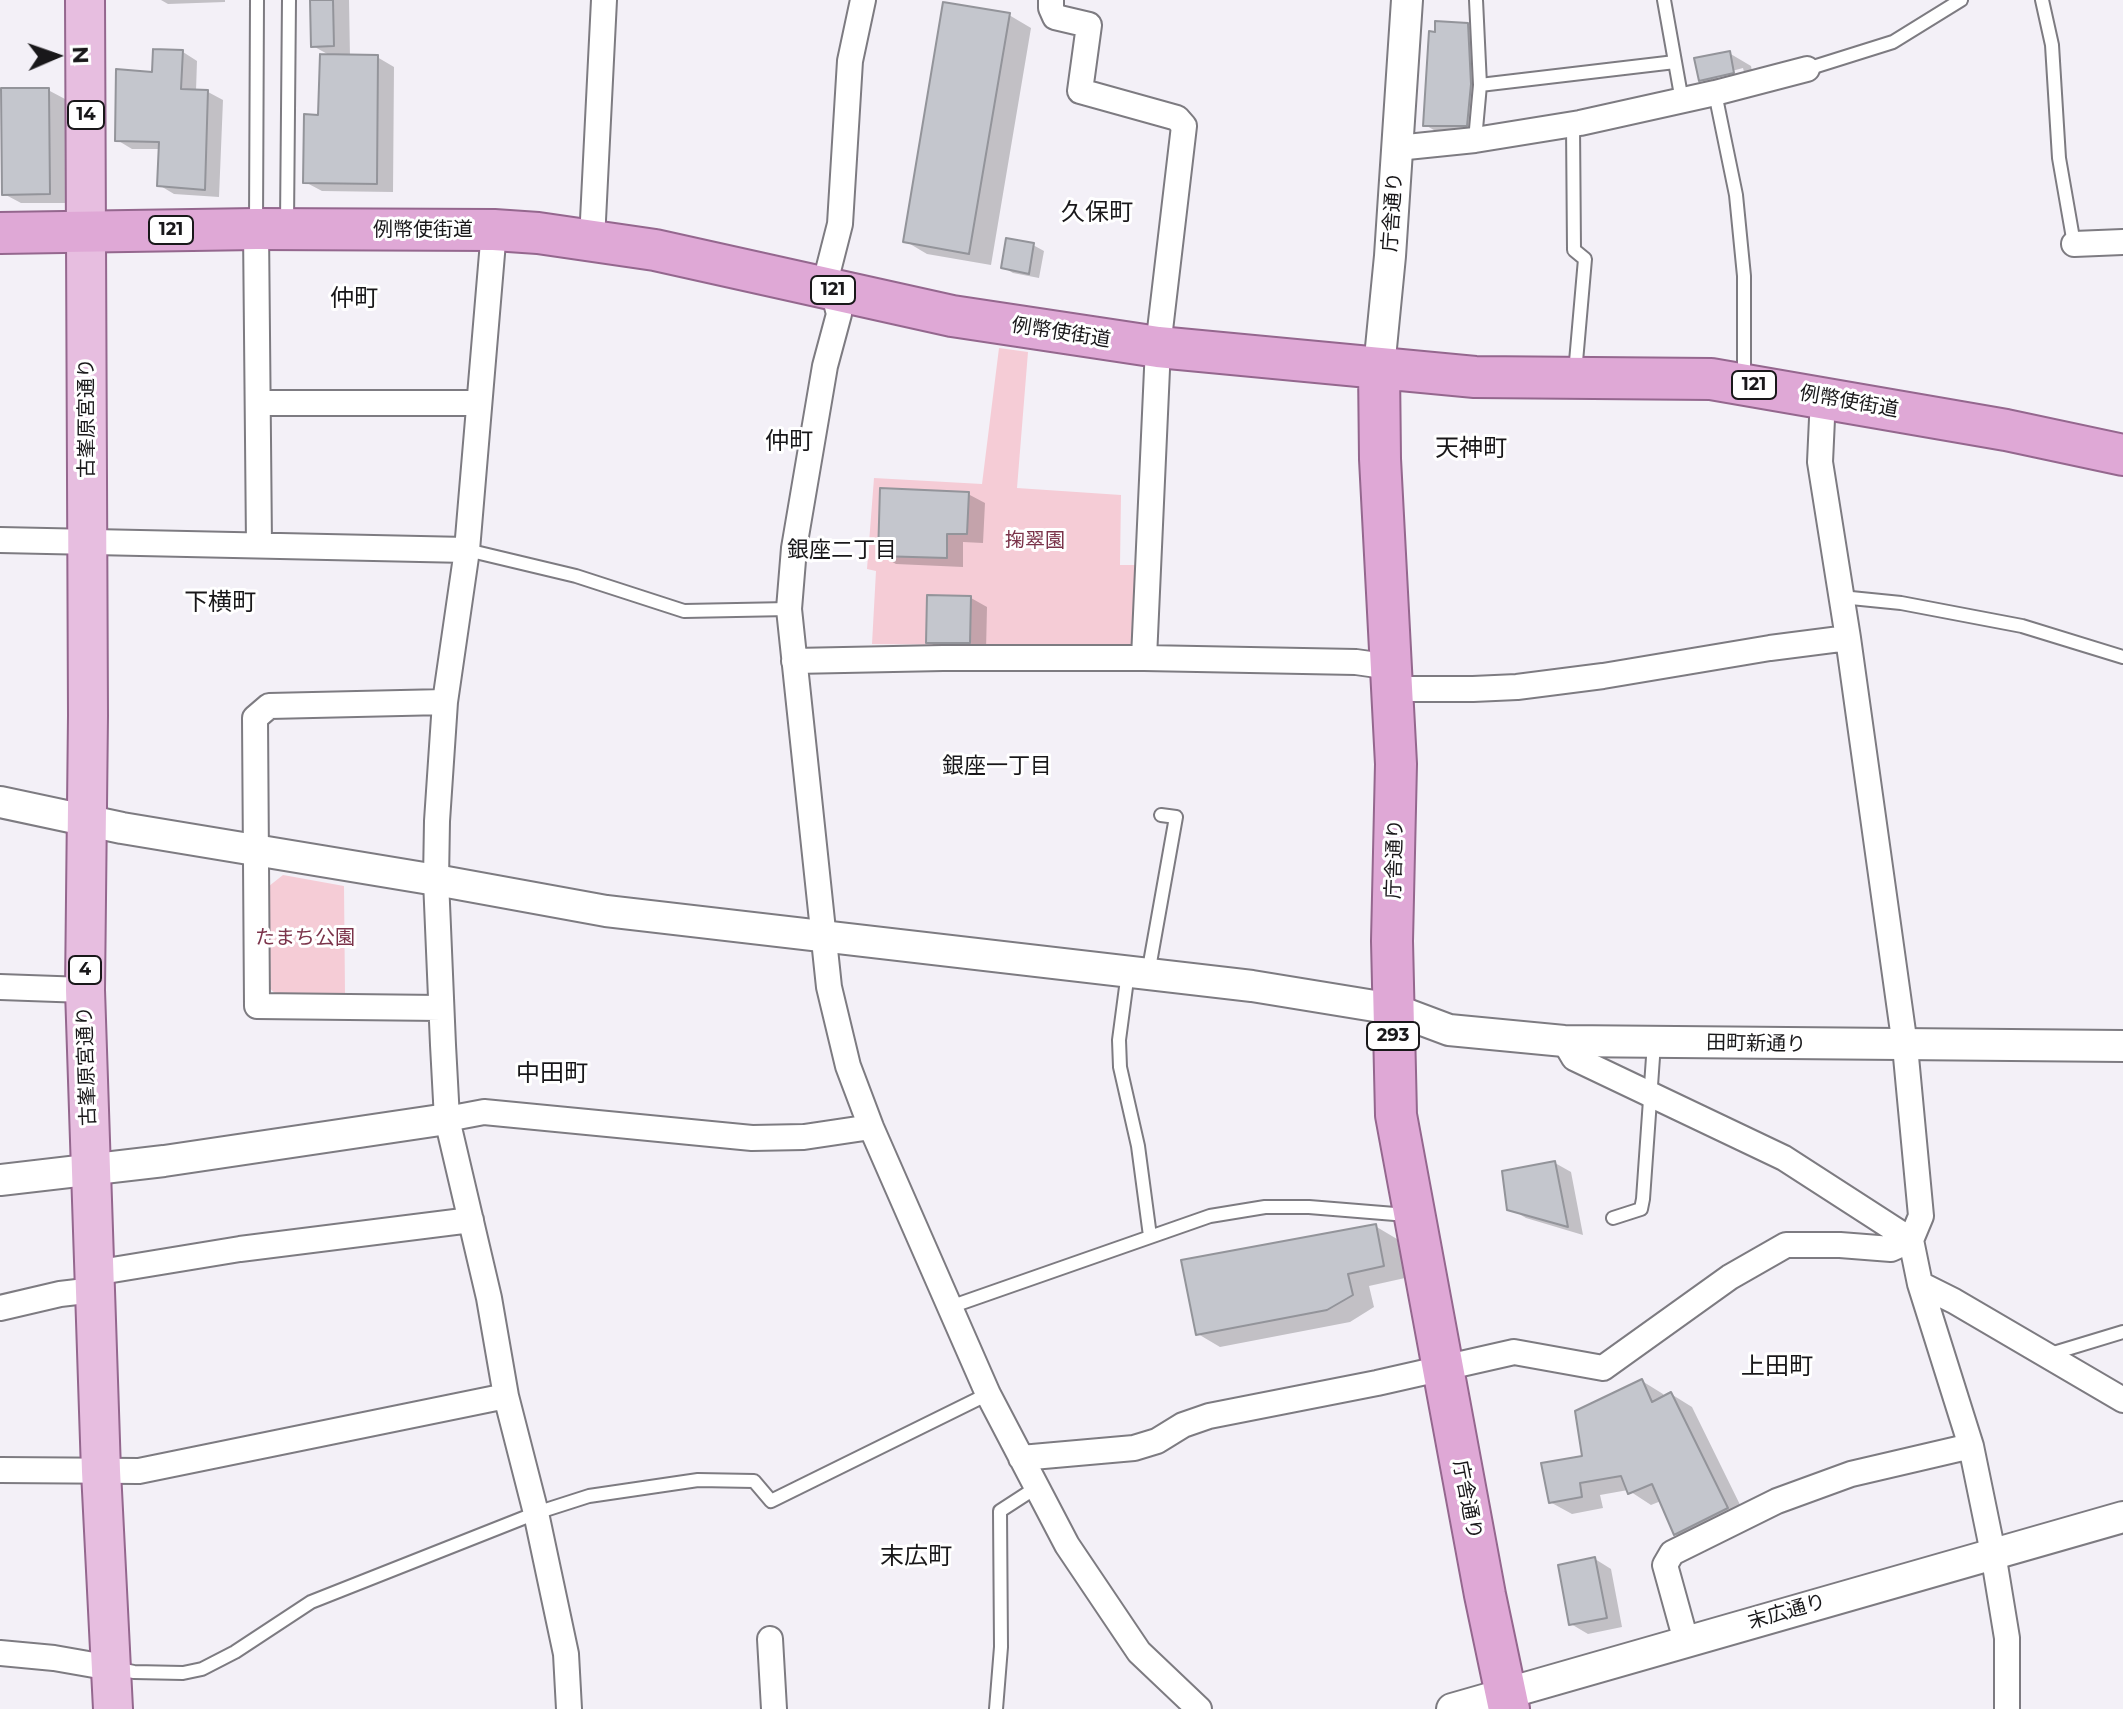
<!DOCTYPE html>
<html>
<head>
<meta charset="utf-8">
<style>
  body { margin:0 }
  #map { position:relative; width:2123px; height:1709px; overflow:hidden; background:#f3f0f7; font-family:Montserrat,sans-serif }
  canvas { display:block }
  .north { position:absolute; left:16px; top:16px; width:80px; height:80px; -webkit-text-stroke:6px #fff; paint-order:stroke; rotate:88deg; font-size:22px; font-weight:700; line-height:32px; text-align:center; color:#19181a }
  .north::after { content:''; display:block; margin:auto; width:28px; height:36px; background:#19181a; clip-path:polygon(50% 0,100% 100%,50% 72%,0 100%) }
</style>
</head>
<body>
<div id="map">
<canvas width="2123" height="1709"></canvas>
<div class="north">N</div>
</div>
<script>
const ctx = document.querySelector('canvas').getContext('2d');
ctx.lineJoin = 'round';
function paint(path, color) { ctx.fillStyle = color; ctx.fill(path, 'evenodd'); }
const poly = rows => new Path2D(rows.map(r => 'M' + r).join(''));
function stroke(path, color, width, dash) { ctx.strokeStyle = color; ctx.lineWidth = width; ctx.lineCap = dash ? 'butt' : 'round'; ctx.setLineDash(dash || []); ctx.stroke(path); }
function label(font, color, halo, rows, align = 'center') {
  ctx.font = font + ' Montserrat,"Noto Sans JP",sans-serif'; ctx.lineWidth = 6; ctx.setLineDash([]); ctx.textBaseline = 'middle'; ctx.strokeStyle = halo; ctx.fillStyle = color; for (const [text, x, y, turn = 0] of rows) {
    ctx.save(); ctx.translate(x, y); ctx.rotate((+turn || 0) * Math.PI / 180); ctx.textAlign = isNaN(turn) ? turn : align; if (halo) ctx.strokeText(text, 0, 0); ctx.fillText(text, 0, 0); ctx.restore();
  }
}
const green = poly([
  [999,348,1028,352,1017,488,1121,495,1120,565,1139,565,1135,647,872,644,876,571,867,569,874,478,982,484],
  [283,875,344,886,345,994,278,996,266,985,264,890]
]);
const shadow = poly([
  [161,0,225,0,225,2,168,4],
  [312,0,349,0,350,57,377,57,394,67,393,192,322,191,305,182,331,56,313,46],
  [1009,15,1031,28,991,265,927,254,905,241],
  [1467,25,1484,35,1487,94,1483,134,1441,134,1425,125],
  [183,52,197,61,196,91,208,92,223,100,219,197,174,194,159,185,161,149,132,149,117,140,154,74],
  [1729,53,1751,66,1755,85,1723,93,1701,80],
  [1743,68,1744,72,1717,79,1717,75],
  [48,90,65,99,66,203,21,203,4,194],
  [1033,245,1044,251,1039,278,1013,273,1003,267],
  [968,494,985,503,983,543,963,542,963,567,896,564,880,555],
  [971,598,987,607,986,651,945,651,928,642],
  [1555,1163,1571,1172,1583,1235,1526,1218,1509,1208],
  [1375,1226,1397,1239,1405,1278,1369,1286,1374,1307,1350,1322,1220,1347,1198,1334],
  [1642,1381,1663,1394,1665,1397,1671,1394,1692,1407,1748,1521,1697,1546,1676,1534,1661,1501,1651,1505,1628,1490,1600,1495,1603,1508,1572,1514,1550,1502],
  [1595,1559,1611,1569,1622,1627,1588,1634,1571,1624]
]);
const building = poly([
  [310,0,333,0,334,46,311,47,310,0],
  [943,2,1010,13,969,254,903,242,943,2],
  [1435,21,1468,23,1471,84,1467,126,1423,126,1429,31,1435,32,1435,21],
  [153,49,183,50,181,89,208,90,205,190,157,186,159,142,115,141,116,69,152,72,153,49],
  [1730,51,1734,73,1699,81,1694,58,1730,51],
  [320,54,378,55,377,184,303,183,304,114,318,115,320,54],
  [1,88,49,88,50,194,2,195,1,88],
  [1006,238,1034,243,1029,274,1001,268,1006,238],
  [880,488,969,492,967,534,947,534,947,558,878,556,880,488],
  [927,595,971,596,970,643,926,643,927,595],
  [1555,1161,1568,1227,1507,1210,1502,1171,1555,1161],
  [1376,1224,1384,1266,1348,1274,1353,1295,1327,1310,1196,1335,1181,1260,1376,1224],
  [1642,1379,1652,1402,1671,1392,1728,1508,1674,1535,1652,1484,1628,1494,1621,1476,1580,1483,1582,1497,1549,1503,1541,1463,1582,1456,1575,1411,1642,1379],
  [1595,1557,1607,1618,1569,1625,1558,1565,1595,1557]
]);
const service = poly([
  [1664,0,1682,101],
  [2042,0,2052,45,2059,158,2074,244],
  [1807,69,1893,42,1961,0],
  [1480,85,1675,62],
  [1715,93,1736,195,1744,276,1744,380],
  [1573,125,1574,250,1585,259,1575,373],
  [1475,140,1480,85,1476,0],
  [287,223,289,0],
  [256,225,257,0],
  [467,550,576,576,684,611,789,609],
  [1841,597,1901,603,2022,626,2123,657],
  [1128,972,1119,1040,1120,1067,1138,1146,1150,1236],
  [1148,974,1176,817,1161,815],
  [1613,1218,1641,1209,1643,1199,1654,1043],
  [950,1307,1210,1216,1265,1207,1309,1207,1407,1215],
  [2047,1355,2123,1332],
  [114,1668,134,1672,183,1673,202,1669,235,1652,311,1602,536,1513,589,1496,698,1480,754,1481,771,1501,988,1394],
  [996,1709,1001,1647,1000,1511,1037,1487]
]);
const minor = poly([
  [863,0,850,61,840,224,828,271,839,314,825,366,794,548,789,609,829,987,848,1066,871,1127,988,1394,1067,1545,1139,1652,1199,1709],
  [1051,0,1051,8,1055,17,1089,25,1080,91,1177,118,1184,126,1158,347,1144,658],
  [1397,148,1475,140,1580,123,1715,93,1807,69],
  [256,229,259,545],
  [494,230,467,550,445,702,437,821,436,880,443,1045,447,1119,489,1298,506,1396,536,1513,566,1654,569,1709],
  [592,240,604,0],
  [2074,244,2123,242],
  [1823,397,1820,462,1848,638,1905,1046,1921,1216,1911,1240,1920,1284,1971,1446,1993,1553,2007,1638,2007,1709],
  [258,403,478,403],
  [0,540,467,550],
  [794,661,943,658,1144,658,1356,662,1377,665,1405,689,1473,689,1517,687,1603,676,1770,648,1848,638],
  [0,987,85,990],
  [441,1008,257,1006,255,718,269,706,445,702],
  [1564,1041,1574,1058,1784,1158,1911,1240],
  [447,1119,484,1112,752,1138,804,1137,871,1127],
  [94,1273,240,1249,471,1220],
  [1920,1284,1954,1301,2123,1400],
  [0,1308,60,1294,94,1290],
  [1021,1458,1134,1448,1157,1441,1183,1425,1209,1416,1377,1383,1514,1352,1603,1368,1730,1277,1786,1245,1840,1245,1891,1249,1911,1240],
  [0,1470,139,1471,506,1396],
  [770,1639,774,1709],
  [1686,1641,1665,1565,1672,1553,1777,1501,1851,1474,1971,1446],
  [0,1653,54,1658,111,1668]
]);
const tertiary = poly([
  [1379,368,1390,256,1407,0],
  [0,802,122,828,436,880,606,911,1252,986,1393,1009,1449,1030,1564,1041,2123,1046],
  [0,1180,164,1161,447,1119],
  [1452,1709,2123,1517]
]);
const primary = poly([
  [85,0,88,715,85,990,101,1471,113,1709]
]);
const trunk = poly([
  [0,233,256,229,494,230,538,233,655,250,952,316,1158,347,1475,377,1711,379,2006,430,2123,455],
  [1379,368,1380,459,1396,764,1392,941,1396,1115,1485,1595,1509,1709]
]);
const shields = [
  [86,115,36],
  [171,230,44],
  [833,290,44],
  [1754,385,44],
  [85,970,32],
  [1393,1036,52]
];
const shieldNames = [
  ["14",86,115],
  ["121",171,230],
  ["121",833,290],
  ["121",1754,385],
  ["4",85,970],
  ["293",1393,1036]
];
const streetNames = [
  ["庁舎通り",1393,212,-86],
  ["例幣使街道",423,230],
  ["例幣使街道",1061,333,9],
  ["例幣使街道",1849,402,10],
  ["古峯原宮通り",87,418,-90],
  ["庁舎通り",1395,859,-88],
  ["田町新通り",1756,1044,1],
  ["古峯原宮通り",87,1066,-92],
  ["庁舎通り",1467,1500,79],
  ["末広通り",1787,1612,-16]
];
const parkNames = [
  ["掬翠園",1035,541],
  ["たまち公園",305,938]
];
const neighbourhoodNames = [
  ["銀座二丁目",842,551],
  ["銀座一丁目",997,767]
];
const quarterNames = [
  ["久保町",1097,213],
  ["仲町",354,299],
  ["仲町",789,442],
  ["天神町",1471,449],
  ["下横町",220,603],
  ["中田町",552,1074],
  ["上田町",1777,1367],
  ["末広町",916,1557]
];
paint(green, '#f5ccd6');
paint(shadow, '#0003');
paint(building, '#c4c6cd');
stroke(building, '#93949a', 2);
stroke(service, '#7d7b81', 16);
stroke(minor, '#7d7b81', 28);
stroke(tertiary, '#7d7b81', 34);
stroke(primary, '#94678e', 42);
stroke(trunk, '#94678e', 44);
stroke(service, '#fff', 12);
stroke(minor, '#fff', 24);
stroke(tertiary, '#fff', 30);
stroke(primary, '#e7bee0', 38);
stroke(trunk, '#dfa8d6', 40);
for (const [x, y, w] of shields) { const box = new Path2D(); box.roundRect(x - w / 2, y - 14, w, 28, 6); ctx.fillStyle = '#fff'; ctx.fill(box); stroke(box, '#19181a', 2); }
label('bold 18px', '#19181a', null, shieldNames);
label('20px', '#19181a', '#fff', streetNames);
label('20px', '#7b334a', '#fff', parkNames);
label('22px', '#19181a', '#fff', neighbourhoodNames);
label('24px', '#19181a', '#fff', quarterNames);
</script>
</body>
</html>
